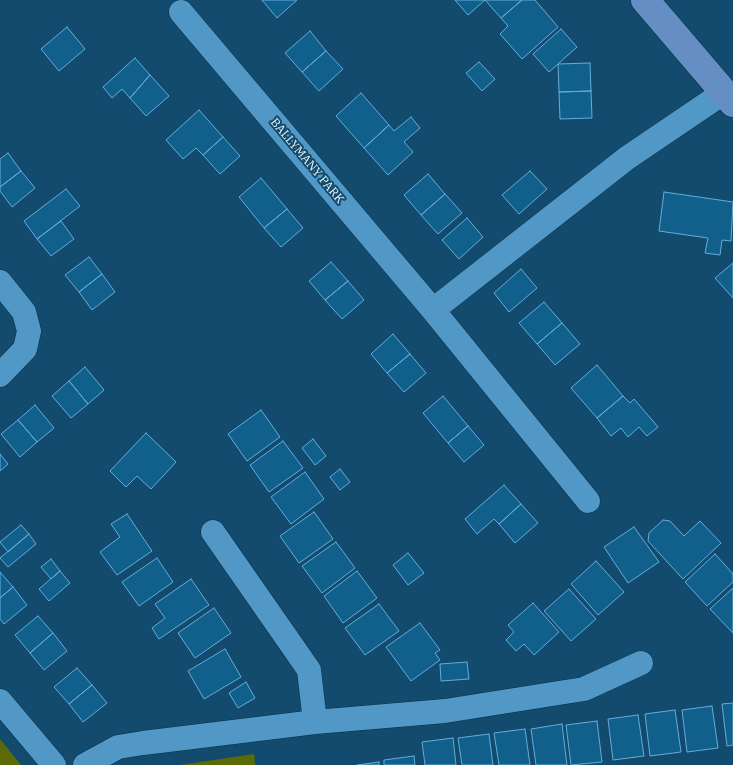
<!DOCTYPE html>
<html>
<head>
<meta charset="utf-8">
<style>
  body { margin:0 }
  canvas { display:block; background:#124b6d }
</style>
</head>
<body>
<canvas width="733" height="765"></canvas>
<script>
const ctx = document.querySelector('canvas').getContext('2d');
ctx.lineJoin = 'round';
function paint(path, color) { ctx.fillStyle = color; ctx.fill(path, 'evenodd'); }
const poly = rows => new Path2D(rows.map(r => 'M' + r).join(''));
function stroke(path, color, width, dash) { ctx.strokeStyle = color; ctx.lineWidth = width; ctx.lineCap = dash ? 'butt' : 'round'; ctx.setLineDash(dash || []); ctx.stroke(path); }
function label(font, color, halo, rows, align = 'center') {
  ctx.font = font + ' "IBM Plex Serif",serif'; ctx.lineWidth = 4; ctx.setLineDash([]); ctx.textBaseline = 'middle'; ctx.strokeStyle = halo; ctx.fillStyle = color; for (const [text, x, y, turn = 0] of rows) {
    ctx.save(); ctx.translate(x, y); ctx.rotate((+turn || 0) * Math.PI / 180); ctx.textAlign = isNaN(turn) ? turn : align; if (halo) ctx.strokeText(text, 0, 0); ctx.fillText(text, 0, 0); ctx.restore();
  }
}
const green = poly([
  [0,739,21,765,0,765],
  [254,754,255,765,180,765]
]);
const building = poly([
  [262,0,297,0,277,18,262,0],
  [455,0,485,0,468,15,455,0],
  [485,0,522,0,501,18,485,0],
  [522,0,535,0,558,27,522,59,500,34,508,26,501,18,522,0],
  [67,27,85,49,59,71,41,49,67,27],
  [561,29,577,47,549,72,533,54,561,29],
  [310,31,326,51,302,72,285,53,310,31],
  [326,51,343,69,319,91,302,72,326,51],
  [135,58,150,75,130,98,122,89,112,98,103,87,135,58],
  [479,62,495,79,482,91,466,73,479,62],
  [590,63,591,91,559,92,558,64,590,63],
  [150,75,169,96,146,116,130,98,150,75],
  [591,91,592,118,560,119,559,92,591,91],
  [361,93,389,125,364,148,336,116,361,93],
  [199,110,223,137,203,155,196,148,183,159,166,140,199,110],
  [411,117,420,128,404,142,413,152,388,175,364,148,389,125,394,131,411,117],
  [223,137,240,156,220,174,203,155,223,137],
  [8,153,21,171,0,187,0,159,8,153],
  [21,171,35,188,12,207,0,191,0,187,21,171],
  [530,171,547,189,519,214,502,195,530,171],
  [428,174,445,194,421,215,404,195,428,174],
  [261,178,287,209,264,228,239,197,261,178],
  [66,189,80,206,37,239,24,221,66,189],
  [664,192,733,202,731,241,722,240,720,255,705,253,708,238,659,231,664,192],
  [445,194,462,213,438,234,421,215,445,194],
  [287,209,303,228,281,247,264,228,287,209],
  [467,218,483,237,459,259,442,240,467,218],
  [61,221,74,239,51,256,37,239,61,221],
  [89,257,102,274,79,292,65,275,89,257],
  [331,262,348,281,325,300,309,281,331,262],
  [733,263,733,298,715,278,733,263],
  [521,269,537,288,509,312,494,293,521,269],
  [102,274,115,292,92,310,79,292,102,274],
  [348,281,364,300,342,319,325,300,348,281],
  [544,302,562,323,537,344,519,323,544,302],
  [562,323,580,344,555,365,537,344,562,323],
  [393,334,410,354,387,373,371,354,393,334],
  [410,354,426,373,404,392,387,373,410,354],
  [597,365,623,396,597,418,571,388,597,365],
  [85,367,104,390,88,404,69,381,85,367],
  [69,381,88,404,71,418,52,396,69,381],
  [443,396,468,426,448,443,423,413,443,396],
  [623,396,630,403,634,399,658,427,647,436,639,427,628,437,621,428,611,436,597,418,623,396],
  [35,405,54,428,37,442,18,420,35,405],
  [261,410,280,437,247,461,228,434,261,410],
  [18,420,37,442,20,457,1,434,18,420],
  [468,426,484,445,464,462,448,443,468,426],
  [146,433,176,462,151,489,137,476,126,487,110,471,146,433],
  [313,439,326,456,315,465,302,448,313,439],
  [283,441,303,468,269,492,250,465,283,441],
  [0,454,8,464,0,471,0,454],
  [340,469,350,482,340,490,330,477,340,469],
  [305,472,324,499,291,524,271,497,305,472],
  [504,485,521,504,499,524,494,519,477,534,465,519,504,485],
  [521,504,538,523,515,543,499,524,521,504],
  [314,512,333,539,299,563,280,536,314,512],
  [127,514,152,551,117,575,100,552,120,537,111,524,127,514],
  [663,520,670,521,684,536,700,521,721,543,683,579,648,541,649,533,663,520],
  [21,525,29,534,8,552,0,542,21,525],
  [634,527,659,562,628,583,604,547,634,527],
  [29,534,36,544,8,567,0,558,29,534],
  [336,542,355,568,322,593,302,566,336,542],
  [408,553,424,573,408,585,393,565,408,553],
  [715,554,733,574,733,582,707,606,685,582,715,554],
  [157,558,173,582,139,606,122,582,157,558],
  [51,559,60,571,51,579,41,567,51,559],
  [596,561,624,592,598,615,571,584,596,561],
  [60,571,70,583,49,601,39,589,60,571],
  [357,571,377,598,343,623,324,596,357,571],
  [0,572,13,587,0,598,0,572],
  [191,579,209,605,159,639,152,628,165,618,155,604,191,579],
  [13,587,27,605,4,624,0,619,0,598,13,587],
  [733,588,733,633,710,609,733,588],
  [569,589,596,619,571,641,544,611,569,589],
  [533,603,559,632,534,655,524,644,516,651,506,640,514,632,508,625,533,603],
  [379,604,399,631,365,655,345,628,379,604],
  [214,608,231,633,195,658,178,633,214,608],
  [38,616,53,633,30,653,15,635,38,616],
  [420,623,440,650,435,653,440,660,411,681,386,647,420,623],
  [53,633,67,651,44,670,30,653,53,633],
  [225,649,241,677,204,699,188,671,225,649],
  [467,662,469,679,441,681,440,664,467,662],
  [77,668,92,685,69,704,54,687,77,668],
  [246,682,255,698,238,708,229,693,246,682],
  [92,685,107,703,83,722,69,704,92,685],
  [733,703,733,745,727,746,722,704,733,703],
  [712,706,718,748,687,752,682,710,712,706],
  [675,710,681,752,650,756,645,714,675,710],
  [638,715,644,756,613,760,608,719,638,715],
  [597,721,602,762,571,765,566,725,597,721],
  [562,724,567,765,536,765,531,729,562,724],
  [525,729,530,765,499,765,494,733,525,729],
  [489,734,493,765,462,765,458,738,489,734],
  [453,738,456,765,425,765,422,742,453,738],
  [414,756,415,765,384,765,384,760,414,756],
  [379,762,379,765,357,765,379,762]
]);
const minor = poly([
  [181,12,433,310,588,501],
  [0,282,24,312,29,331,25,349,0,375],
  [433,310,627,158,723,93],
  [213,532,309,670,315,722],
  [0,701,54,765],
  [85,765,118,747,143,743,315,722,445,711,584,689,641,663]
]);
const secondary = poly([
  [645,0,733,103]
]);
const streetNames = [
  ["BALLYMANY PARK",307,161,50]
];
paint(green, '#596a06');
paint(building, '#11608c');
stroke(building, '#65acdc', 1);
stroke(minor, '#083047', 25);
stroke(secondary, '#083047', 29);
stroke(minor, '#5298c7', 24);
stroke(secondary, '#658ec5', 28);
label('12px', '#eff6fb', '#124b6d', streetNames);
</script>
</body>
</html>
